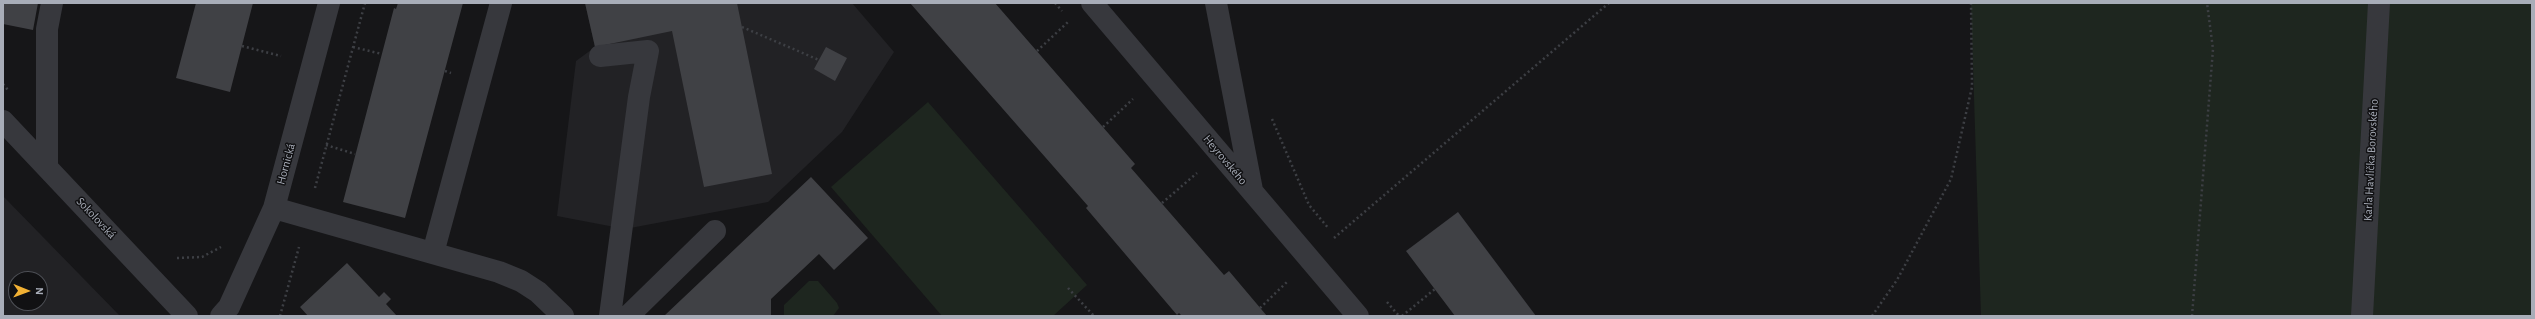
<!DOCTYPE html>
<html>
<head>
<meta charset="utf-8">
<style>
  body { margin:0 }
  #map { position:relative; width:2535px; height:319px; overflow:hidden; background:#161618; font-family:"Alegreya Sans",sans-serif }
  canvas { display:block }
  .frame { position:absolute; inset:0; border:4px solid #a8adb8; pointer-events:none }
  .north { position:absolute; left:8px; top:271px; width:40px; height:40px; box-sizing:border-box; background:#111113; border:1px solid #4d4f55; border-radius:50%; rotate:91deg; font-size:11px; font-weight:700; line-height:16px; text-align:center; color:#a8adb8 }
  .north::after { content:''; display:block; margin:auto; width:14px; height:18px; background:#f2b134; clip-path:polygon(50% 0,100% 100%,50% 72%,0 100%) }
</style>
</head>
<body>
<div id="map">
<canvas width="2535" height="319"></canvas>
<div class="frame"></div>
<div class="north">N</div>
</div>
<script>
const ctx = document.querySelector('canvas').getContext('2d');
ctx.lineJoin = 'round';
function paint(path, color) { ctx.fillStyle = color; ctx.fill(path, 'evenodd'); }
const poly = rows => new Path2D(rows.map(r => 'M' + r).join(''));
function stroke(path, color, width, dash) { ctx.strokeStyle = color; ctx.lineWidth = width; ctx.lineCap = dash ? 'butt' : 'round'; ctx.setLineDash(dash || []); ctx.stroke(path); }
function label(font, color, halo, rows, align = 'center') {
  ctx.font = font + ' "Alegreya Sans",sans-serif'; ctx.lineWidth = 3; ctx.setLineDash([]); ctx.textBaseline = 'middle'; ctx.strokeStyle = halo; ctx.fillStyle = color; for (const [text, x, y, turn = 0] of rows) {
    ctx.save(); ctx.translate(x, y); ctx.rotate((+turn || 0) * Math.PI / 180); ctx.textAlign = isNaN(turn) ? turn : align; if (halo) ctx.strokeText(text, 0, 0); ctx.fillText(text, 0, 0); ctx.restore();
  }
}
const built = poly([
  [585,3,852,3,894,52,842,132,768,202,625,229,557,216,576,61,595,47],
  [3,196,120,316,3,316],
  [16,279,40,279,40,303,16,303]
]);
const green = poly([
  [1971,3,2532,3,2532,316,1981,316],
  [928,102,1087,285,1053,316,942,316,831,187],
  [809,281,818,281,837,303,839,308,833,316,784,316,784,305]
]);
const building = poly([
  [3,3,38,3,33,30,3,24],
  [196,3,253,3,230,92,176,78],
  [398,3,463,3,405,218,343,202,394,8,396,9],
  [585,3,737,3,772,174,704,187,672,31,595,47],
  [910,3,995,3,1135,164,1131,168,1224,275,1229,271,1267,316,1182,316,1179,313,1177,315,1086,208,1088,206],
  [826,47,847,58,835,81,814,69],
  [811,177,868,238,834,270,819,254,771,299,771,316,664,316],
  [1458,212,1536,316,1455,316,1406,251],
  [347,263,379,297,384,292,391,299,386,304,397,316,308,316,300,307]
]);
const path = poly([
  [1055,3,1062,11],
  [742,27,819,60],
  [242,46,281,56],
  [353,47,382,54],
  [1037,51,1068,22],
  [445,71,451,73],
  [3,84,8,90],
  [1272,119,1309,205,1329,229],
  [1103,127,1133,99],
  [326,145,355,154],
  [315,188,365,3],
  [1162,203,1197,173],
  [1334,238,1609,3],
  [177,258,202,257,221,247],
  [1068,288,1094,316],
  [1387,302,1399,316],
  [1260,308,1287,282],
  [280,316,299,247],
  [1402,316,1435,289],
  [1872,316,1897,280,1951,179,1972,87,1971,3],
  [2192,316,2213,49,2207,3]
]);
const minor = poly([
  [1092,3,1358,316],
  [1216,3,1252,190],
  [600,56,648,51,639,97,610,316],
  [3,121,187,316],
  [47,167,47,29,52,3],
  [274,208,499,272,521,281,538,292,563,316],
  [433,253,501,3],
  [221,316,229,307,274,208,329,3],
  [628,316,715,231],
  [2362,316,2379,3]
]);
const streetNames = [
  ["Heyrovského",1225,160,50],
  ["Karla Havlíčka Borovského",2371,160,-87],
  ["Hornická",286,164,-75],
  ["Sokolovská",96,218,47]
];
paint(built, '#222225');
paint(green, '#1e261f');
paint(building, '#404145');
stroke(path, '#3d3f44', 2.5, [2, 3]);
stroke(minor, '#37383d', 22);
label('12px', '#a8adb8', '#111113', streetNames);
</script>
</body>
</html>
